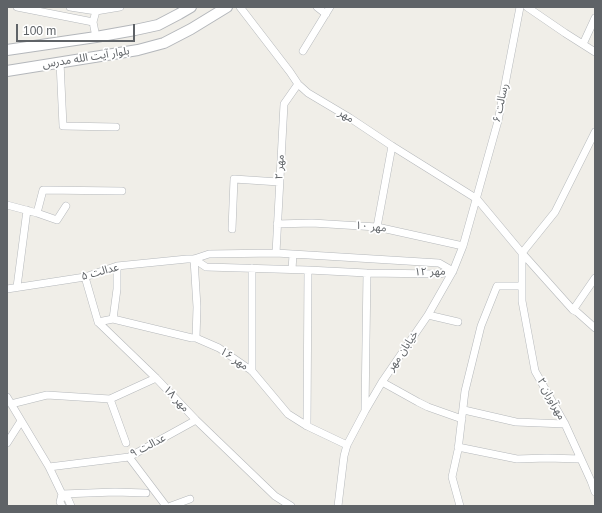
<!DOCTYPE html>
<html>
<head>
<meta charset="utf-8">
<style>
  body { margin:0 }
  #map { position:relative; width:602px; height:513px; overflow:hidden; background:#f0eee8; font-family:Arial,sans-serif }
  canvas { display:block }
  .frame { position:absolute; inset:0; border:8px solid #5f6367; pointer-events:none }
  .scale { position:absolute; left:16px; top:24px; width:119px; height:18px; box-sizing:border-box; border:2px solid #5f6367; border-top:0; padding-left:5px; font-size:12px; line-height:14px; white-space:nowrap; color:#5f6367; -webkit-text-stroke:3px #fff; paint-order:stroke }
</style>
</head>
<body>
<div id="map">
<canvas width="602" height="513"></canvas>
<div class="frame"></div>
<div class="scale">100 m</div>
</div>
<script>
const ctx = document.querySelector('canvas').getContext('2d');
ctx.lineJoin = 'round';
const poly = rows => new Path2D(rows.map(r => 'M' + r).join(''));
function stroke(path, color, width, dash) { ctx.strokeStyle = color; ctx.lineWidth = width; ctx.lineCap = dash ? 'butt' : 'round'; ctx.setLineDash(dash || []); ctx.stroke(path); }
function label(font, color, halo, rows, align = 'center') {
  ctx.font = font + ' Arial,"Noto Sans Arabic",sans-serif'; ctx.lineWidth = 3.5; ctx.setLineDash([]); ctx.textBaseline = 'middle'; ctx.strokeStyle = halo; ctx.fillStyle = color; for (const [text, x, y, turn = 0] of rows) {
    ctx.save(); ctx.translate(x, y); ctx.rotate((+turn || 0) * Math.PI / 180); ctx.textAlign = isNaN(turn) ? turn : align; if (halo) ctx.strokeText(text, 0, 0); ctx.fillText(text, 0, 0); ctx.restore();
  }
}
const minor = poly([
  [17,7,93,22],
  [70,7,96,11,120,7],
  [240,7,290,72,298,84,308,93,350,118,392,146,477,199,522,253,573,310,577,312,595,328],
  [317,7,326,14],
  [527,7,565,33,595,52],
  [96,37,93,22,96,11],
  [583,44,595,18],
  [303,51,330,7],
  [60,62,63,126,116,127],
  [595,132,555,212,522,253,522,301,535,371,565,424,591,481,595,492],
  [7,205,37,213,57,220,66,206],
  [37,213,43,190,122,191],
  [277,224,312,223,377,227,463,246],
  [377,227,392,146],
  [232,229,234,179,279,182],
  [276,253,284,104,298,84],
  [194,259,206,267,308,270,367,273,439,274,453,271],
  [194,259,197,307,196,338],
  [292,269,293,255],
  [85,277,98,322,156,378,196,420,275,496,291,506],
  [17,287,27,210],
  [7,289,85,277,117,266,187,259,194,259,209,254,276,253,439,263,453,271],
  [573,310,595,278],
  [428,315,458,322],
  [113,319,117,289,117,266],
  [98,322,113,319,192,338,196,338,219,348,252,371,288,414,307,426,347,445],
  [252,371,252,268],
  [382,382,418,402,428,407,462,419],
  [7,397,49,467,62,494,68,499,71,506],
  [110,399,126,443],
  [11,404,47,395,110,399,156,378],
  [365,410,367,273],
  [464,410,516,422,565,424],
  [307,426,308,270],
  [7,443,21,421],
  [458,447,517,459,547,458,580,459],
  [129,457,166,506],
  [49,467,129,457,196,420],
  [62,494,115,492,146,493],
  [62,506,60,502,62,494],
  [171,506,190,499],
  [338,506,344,456,347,445,365,411,382,382,428,315,453,271,463,246,498,121,520,7],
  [460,506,452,477,458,450,465,391,481,326,497,286,522,286]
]);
const secondary = poly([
  [7,50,96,37,135,30,158,25,179,14,191,7],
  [7,71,138,50,164,43,191,29,227,7]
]);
const streetNames = [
  ["بلوار آیت الله مدرس",86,58,-9],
  ["رسالت ۶",501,103,-78],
  ["مهر",346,116,32],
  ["مهر ۲",280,167,-86],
  ["مهر ۱۰",371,227,6],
  ["عدالت ۵",100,272,-15],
  ["مهر ۱۲",430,272,-2],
  ["خیابان مهر",403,351,-56],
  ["مهر ۱۶",234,359,34],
  ["مهر ۱۸",176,399,46],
  ["مهرآوران ۲",551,399,61],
  ["عدالت ۹",148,446,-27]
];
stroke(minor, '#b5b8bb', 8);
stroke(secondary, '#b4b7bb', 12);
stroke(minor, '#fff', 7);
stroke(secondary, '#fff', 10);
label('11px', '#5f6367', '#fff', streetNames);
</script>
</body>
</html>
